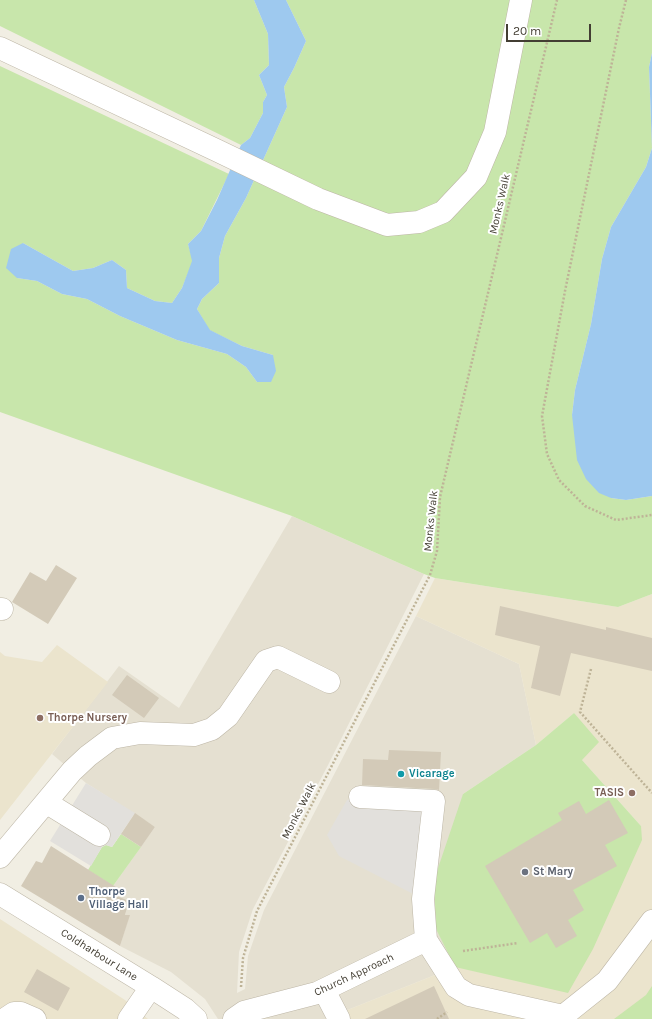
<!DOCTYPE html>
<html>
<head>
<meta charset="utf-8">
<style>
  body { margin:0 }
  #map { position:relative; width:652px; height:1019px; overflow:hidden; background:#f1eee3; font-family:Karla,sans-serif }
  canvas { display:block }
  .scale { position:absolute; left:506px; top:24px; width:85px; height:18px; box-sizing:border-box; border:2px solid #433e33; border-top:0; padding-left:5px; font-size:12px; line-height:14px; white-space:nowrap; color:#433e33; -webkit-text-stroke:3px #fff; paint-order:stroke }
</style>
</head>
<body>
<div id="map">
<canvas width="652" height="1019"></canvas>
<div class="scale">20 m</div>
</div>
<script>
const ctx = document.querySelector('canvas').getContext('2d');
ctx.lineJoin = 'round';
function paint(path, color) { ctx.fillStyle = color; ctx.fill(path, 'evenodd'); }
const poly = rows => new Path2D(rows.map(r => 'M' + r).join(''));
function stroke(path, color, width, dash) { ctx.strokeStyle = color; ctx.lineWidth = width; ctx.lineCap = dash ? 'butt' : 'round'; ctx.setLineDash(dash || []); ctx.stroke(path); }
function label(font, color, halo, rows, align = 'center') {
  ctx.font = font + ' Karla,sans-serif'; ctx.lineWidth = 4; ctx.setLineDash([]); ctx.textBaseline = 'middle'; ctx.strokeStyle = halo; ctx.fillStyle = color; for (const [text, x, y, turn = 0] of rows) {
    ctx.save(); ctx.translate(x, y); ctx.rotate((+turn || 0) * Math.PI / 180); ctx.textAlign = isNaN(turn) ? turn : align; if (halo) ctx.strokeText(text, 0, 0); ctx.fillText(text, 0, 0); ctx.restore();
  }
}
const residential = poly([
  [292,516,424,574,327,767,253,909,239,952,237,993,245,989,248,956,264,910,416,616,519,664,536,745,463,794,455,967,325,1019,218,1019,205,999,171,972,120,946,129,916,125,915,129,901,115,895,113,886,155,827,86,783,52,754,119,666,179,708]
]);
const education = poly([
  [435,578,618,607,652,594,652,1019,325,1019,455,967,641,826,582,760,574,713,536,745,519,664,416,616],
  [57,645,108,682,0,820,0,652,5,656,42,662],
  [0,919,125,1000,148,1019,0,1019]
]);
const green = poly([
  [0,0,254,0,268,34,269,65,259,75,267,95,263,102,263,113,250,138,241,145,0,26],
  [286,0,652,0,652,53,649,67,652,148,646,167,611,227,602,259,591,324,575,390,572,415,611,498,626,500,652,496,652,594,618,607,435,578,424,574,292,516,0,412,0,66,229,174,201,231,188,244,193,261,182,288,172,303,155,301,127,288,126,270,112,260,93,268,73,271,23,243,17,278,37,281,62,294,87,299,120,316,177,340,227,354,246,367,257,382,273,355,242,346,209,330,197,309,202,299,219,283,219,258,225,236,246,198,287,107,284,87,294,68,306,41],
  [574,713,599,742,582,760,641,826,642,840,593,949,568,993,455,967,436,929,434,880,463,794,536,745],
  [121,834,141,847,113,886,88,870,102,847,106,845,112,847],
  [652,986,652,1019,614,1019,646,995]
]);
const parking = poly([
  [86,783,135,813,112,847,106,845,102,847,91,866,50,841],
  [360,797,434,801,423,899,339,856,327,835,347,800]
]);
const water = poly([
  [254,0,286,0,306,41,294,68,284,87,287,107,246,198,225,236,219,258,219,283,202,299,197,309,210,330,242,346,273,355,276,371,271,382,257,382,246,367,227,354,177,340,120,316,87,299,62,294,37,281,17,278,6,268,11,249,23,243,73,271,93,268,112,260,126,270,127,288,155,301,172,303,182,288,192,261,188,244,201,231,217,200,241,145,250,138,263,113,263,102,267,95,259,75,269,65,268,34],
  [652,53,652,496,626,500,611,498,599,493,586,479,577,460,572,415,575,390,591,324,602,259,611,227,646,167,652,148,649,67]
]);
const building = poly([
  [56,565,77,578,48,624,12,602,30,572,46,581],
  [500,606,606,630,606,627,652,638,652,671,571,653,560,696,531,688,540,646,495,635],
  [127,675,159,698,144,718,112,695],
  [389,750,441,752,439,790,435,789,362,785,363,759,388,760],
  [609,800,628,833,605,845,617,866,573,890,584,910,568,920,577,936,556,948,547,933,530,943,485,866,562,820,558,813,579,801,586,814],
  [135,813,155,827,141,847,121,834],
  [51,846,119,889,115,895,129,901,125,915,130,915,120,946,21,886,36,861,42,863],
  [37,969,70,988,58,1011,24,992],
  [434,986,449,1019,365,1019]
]);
const path = poly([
  [626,0,619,28,565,291,542,416,547,454,559,480,585,506,616,520,652,515],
  [591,669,580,712,652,793],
  [463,951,518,943],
  [241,987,243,958,257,911,430,575,437,551,440,497,557,0],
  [437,1019,447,1012]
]);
const minor = poly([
  [0,48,216,150,318,199,387,225,419,222,443,212,476,177,495,132,521,0],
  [0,609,2,609],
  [360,797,434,801,423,899,426,940,456,987,469,995,563,1016,607,981,652,921],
  [47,803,99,835],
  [0,857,72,771,88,756,112,738,140,733,194,735,212,729,228,716,266,661,278,657,329,682],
  [0,894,151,987,185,1009,196,1019],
  [324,990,339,1019],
  [5,1019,14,1013,21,1013,35,1019],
  [129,1019,151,987],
  [234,1019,244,1012,317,993,426,940]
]);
const markers = [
  [40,718,4,"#8d6e63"],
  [401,774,4,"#0f9aa8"],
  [632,793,4,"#8d6e63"],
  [525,872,4,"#6b7280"],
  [81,898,4,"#5c6f8a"]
];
const streetNames = [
  ["Monks Walk",500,204,-77],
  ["Monks Walk",431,521,-84],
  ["Monks Walk",299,811,-63],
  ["Coldharbour Lane",99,955,32],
  ["Church Approach",354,975,-25]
];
const educationNames = [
  ["Thorpe Nursery",48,718],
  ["TASIS",624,793,"right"]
];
const cultureNames = [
  ["Vicarage",409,774]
];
const worshipNames = [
  ["St Mary",533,872]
];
const serviceNames = [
  ["Thorpe",89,892],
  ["Village Hall",89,905]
];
paint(residential, '#e5e0d1');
paint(education, '#ebe4cd');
paint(green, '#c8e6ab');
paint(parking, '#e2e0dc');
paint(water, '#9ec9ef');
paint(building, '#d3cab8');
stroke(minor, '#bdb6a6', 23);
stroke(path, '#beb397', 2.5, [2, 2]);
stroke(minor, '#fff', 22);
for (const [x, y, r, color] of markers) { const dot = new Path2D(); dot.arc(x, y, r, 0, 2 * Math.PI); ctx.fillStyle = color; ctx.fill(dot); stroke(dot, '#fff', 1.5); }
label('11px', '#433e33', '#fff', streetNames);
label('bold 11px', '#785e54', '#fff', educationNames, 'left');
label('bold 11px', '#0d838f', '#fff', cultureNames, 'left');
label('bold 11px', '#5b616d', '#fff', worshipNames, 'left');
label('bold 11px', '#4e5e75', '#fff', serviceNames, 'left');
</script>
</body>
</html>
